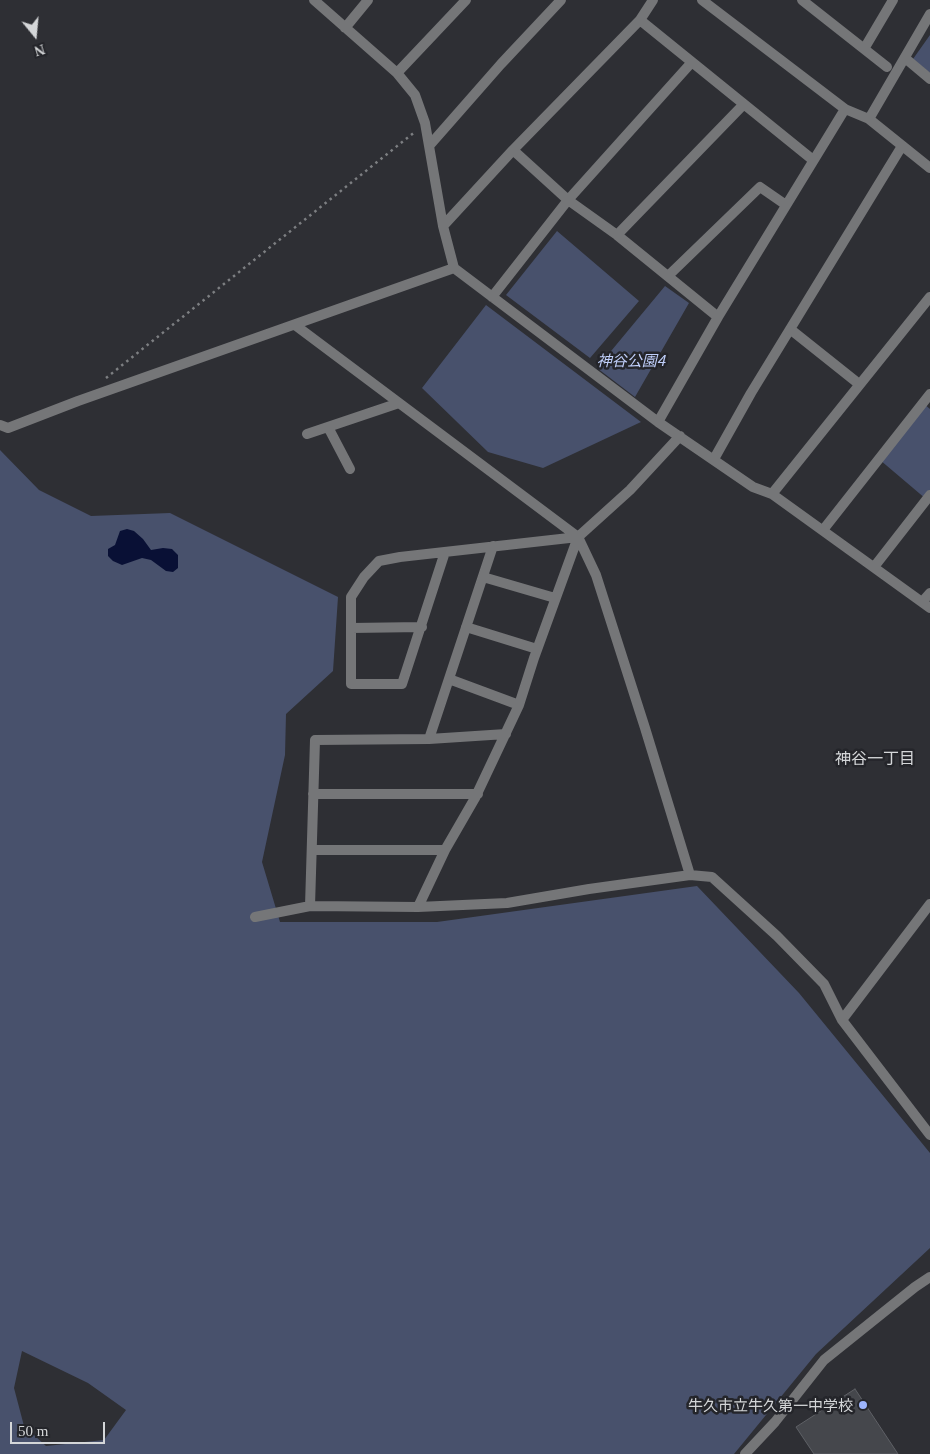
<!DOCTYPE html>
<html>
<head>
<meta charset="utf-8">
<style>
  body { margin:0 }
  #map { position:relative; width:930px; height:1454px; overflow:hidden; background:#2e2f34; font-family:Georgia,serif }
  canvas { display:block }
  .north { position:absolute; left:10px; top:10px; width:50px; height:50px; -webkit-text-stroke:4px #24252a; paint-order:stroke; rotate:163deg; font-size:14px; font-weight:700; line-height:20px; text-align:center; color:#d4d6d8 }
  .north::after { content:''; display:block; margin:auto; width:18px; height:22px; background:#d4d6d8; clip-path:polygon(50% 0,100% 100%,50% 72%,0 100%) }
  .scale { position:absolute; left:10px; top:1422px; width:95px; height:22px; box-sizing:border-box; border:2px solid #d4d6d8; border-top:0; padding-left:6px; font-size:15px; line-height:18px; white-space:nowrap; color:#d4d6d8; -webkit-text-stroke:4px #24252a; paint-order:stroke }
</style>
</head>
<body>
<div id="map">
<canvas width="930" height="1454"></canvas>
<div class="north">N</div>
<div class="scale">50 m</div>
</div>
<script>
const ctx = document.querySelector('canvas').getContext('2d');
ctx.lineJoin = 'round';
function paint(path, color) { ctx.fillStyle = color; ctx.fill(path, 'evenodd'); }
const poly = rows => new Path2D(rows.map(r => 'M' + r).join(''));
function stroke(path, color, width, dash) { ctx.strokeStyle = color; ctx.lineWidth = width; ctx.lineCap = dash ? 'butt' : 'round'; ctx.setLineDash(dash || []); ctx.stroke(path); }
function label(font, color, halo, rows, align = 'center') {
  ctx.font = font + ' Georgia,"Noto Sans JP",serif'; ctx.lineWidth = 5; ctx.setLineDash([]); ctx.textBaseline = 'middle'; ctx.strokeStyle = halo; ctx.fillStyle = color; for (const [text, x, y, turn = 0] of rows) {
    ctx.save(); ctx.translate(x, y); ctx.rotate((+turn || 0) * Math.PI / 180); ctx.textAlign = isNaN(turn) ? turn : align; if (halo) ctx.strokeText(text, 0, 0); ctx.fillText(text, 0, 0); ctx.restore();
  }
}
const green = poly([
  [930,35,930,73,913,59],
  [557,231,639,301,590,358,506,295],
  [665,286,689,303,635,397,597,368],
  [486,305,641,422,543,468,488,452,422,388],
  [924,404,930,409,930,493,926,499,880,460],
  [0,450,39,490,91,516,170,513,338,597,333,671,286,714,285,755,262,862,280,922,437,922,697,886,799,993,930,1153,930,1248,816,1354,734,1454,0,1454],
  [22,1351,88,1383,126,1410,104,1440,46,1446,24,1426,14,1388]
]);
const water = poly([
  [127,529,134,531,143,539,151,550,163,548,172,549,178,555,178,568,173,572,166,571,151,560,142,558,122,565,113,561,108,556,108,549,115,545,120,531]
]);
const building = poly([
  [855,1389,898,1454,814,1454,796,1427,855,1389]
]);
const path = poly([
  [106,378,416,131]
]);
const minor = poly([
  [314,0,397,73,415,95,425,123,443,226,454,268,658,422,753,487,772,494,930,608],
  [702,0,845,109,869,119,930,168],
  [802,0,887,67],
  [640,20,813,160],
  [345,28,368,0],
  [864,49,893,0],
  [905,58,930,79],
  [397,73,466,0],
  [869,119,930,14],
  [429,146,501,64,561,0],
  [513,150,568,200,617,235,718,317],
  [443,226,513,150,640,20,653,0],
  [617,235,744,104],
  [668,276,760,187,786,205],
  [492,297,568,200,692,62],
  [295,325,578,537,596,575,645,728,690,875],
  [790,329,859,384],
  [658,422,718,317,845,109],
  [0,425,8,428,78,401,454,268],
  [328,427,350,469],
  [307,434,399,403],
  [714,459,751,393,902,146],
  [772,494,930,297],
  [823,530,930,394],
  [445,552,402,684,351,684,351,597,364,577,379,561,400,557,578,537],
  [874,567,930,495],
  [483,577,555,598],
  [922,602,930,593],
  [466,627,537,649],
  [351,628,422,627],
  [449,679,519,705],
  [429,739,493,546],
  [313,794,478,794],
  [312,850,445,850],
  [310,906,315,740,429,739,506,734],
  [418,907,445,850,475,798,519,705,534,658,578,537,630,490,680,436],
  [255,917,310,906,418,907,507,903,589,889,690,875,712,877,777,936,824,984,842,1020,930,1135],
  [842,1020,930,904],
  [745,1454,775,1422,824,1360,915,1287,930,1277]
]);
const markers = [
  [863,1405,5,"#9cb4fd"]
];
const parkNames = [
  ["神谷公園4",631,360]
];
const poiNames = [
  ["牛久市立牛久第一中学校",853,1405]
];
const neighbourhoodNames = [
  ["神谷一丁目",875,758]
];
paint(green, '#48516c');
paint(water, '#091035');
paint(building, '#45474c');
stroke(building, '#5f6166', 1);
stroke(path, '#7d7f82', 2.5, [2.5, 4]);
stroke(minor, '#757678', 10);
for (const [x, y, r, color] of markers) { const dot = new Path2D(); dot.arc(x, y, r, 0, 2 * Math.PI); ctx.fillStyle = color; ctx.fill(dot); stroke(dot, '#24252a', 2); }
label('italic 15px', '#bfcef9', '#24252a', parkNames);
label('15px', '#d4d6d8', '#24252a', poiNames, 'right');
label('16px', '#d4d6d8', '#24252a', neighbourhoodNames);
</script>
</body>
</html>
